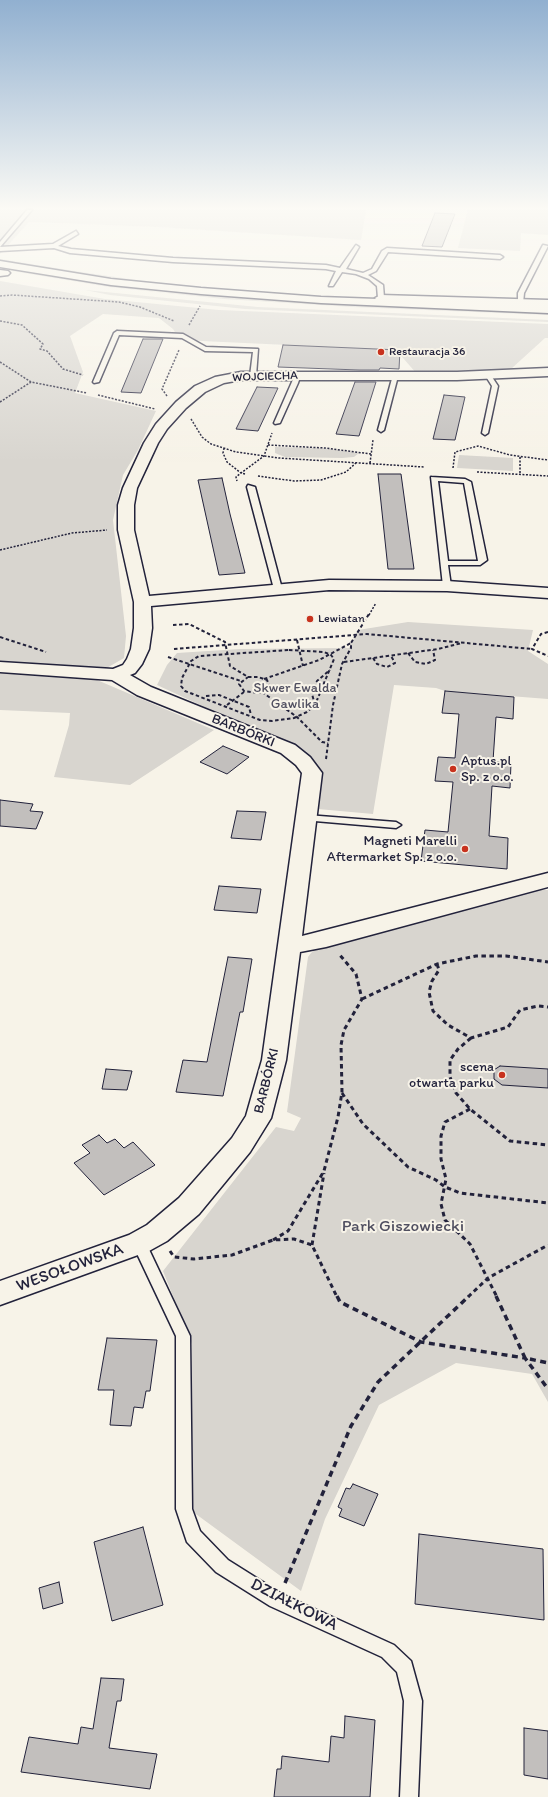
<!DOCTYPE html>
<html>
<head>
<meta charset="utf-8">
<style>
  body { margin:0 }
  canvas { display:block; background:#f7f3e8 }
</style>
</head>
<body>
<canvas width="548" height="1797"></canvas>
<script>
const ctx = document.querySelector('canvas').getContext('2d');
ctx.lineJoin = 'round';
function paint(path, color) { ctx.fillStyle = color; ctx.fill(path, 'evenodd'); }
const poly = rows => new Path2D(rows.map(r => 'M' + r).join(''));
function stroke(path, color, width, dash) { ctx.strokeStyle = color; ctx.lineWidth = width; ctx.lineCap = dash ? 'butt' : 'round'; ctx.setLineDash(dash || []); ctx.stroke(path); }
function label(font, color, halo, rows, align = 'center') {
  ctx.font = font + ' Itim,sans-serif'; ctx.lineWidth = 4; ctx.setLineDash([]); ctx.textBaseline = 'middle'; ctx.strokeStyle = halo; ctx.fillStyle = color; for (const [text, x, y, turn = 0] of rows) {
    ctx.save(); ctx.translate(x, y); ctx.rotate((+turn || 0) * Math.PI / 180); ctx.textAlign = isNaN(turn) ? turn : align; if (halo) ctx.strokeText(text, 0, 0); ctx.fillText(text, 0, 0); ctx.restore();
  }
}
const green = poly([
  [0,210,366,210,361,240,159,227,29,222,0,254],
  [468,210,548,210,548,235,521,233,520,251,458,248],
  [0,259,81,272,136,280,66,272,0,261],
  [0,269,159,292,297,302,548,312,548,315,352,307,224,299,109,287],
  [0,281,105,299,219,310,548,324,548,338,545,338,511,369,417,374,396,350,180,340,173,329,159,318,103,314,70,336,83,372,75,393,156,411,138,450,123,475,113,520,126,636,124,658,105,669,0,663],
  [85,290,258,307,548,320,548,322,245,309,110,295],
  [275,447,322,448,359,453,354,457,342,458,285,457,275,453],
  [459,455,513,458,513,471,457,468],
  [408,622,533,630,528,651,548,664,548,699,445,691,436,688,394,685,373,814,318,809,318,776,285,744,157,685,167,665,177,653,240,649,349,648,358,630],
  [0,672,90,677,214,730,130,785,54,777,69,725,70,713,0,710],
  [532,890,548,890,548,1402,532,1374,456,1363,379,1405,325,1519,301,1591,189,1509,192,1344,163,1271,276,1127,294,1131,301,1118,287,1112,308,957,311,953,317,948]
]);
const building = poly([
  [435,213,455,214,442,247,422,246,435,213],
  [143,339,163,339,141,393,121,392,143,339],
  [283,345,400,350,399,369,380,368,379,370,359,370,278,367,283,345],
  [355,382,376,382,359,436,336,434,355,382],
  [257,387,278,388,258,431,236,429,257,387],
  [444,395,465,397,455,440,433,439,444,395],
  [378,474,401,474,414,569,388,569,378,474],
  [222,478,230,514,245,573,219,575,198,480,222,478],
  [445,691,514,697,513,719,496,717,493,761,511,763,510,788,492,786,489,836,508,838,507,869,421,861,425,830,448,832,453,782,435,781,438,757,455,758,459,714,442,713,445,691],
  [223,746,235,751,249,757,227,774,200,762,223,746],
  [0,800,33,804,30,811,43,812,36,829,0,826,0,800],
  [237,811,266,812,261,840,231,838,237,811],
  [219,886,261,889,257,913,214,910,219,886],
  [228,957,252,959,243,1012,240,1012,223,1096,176,1092,183,1060,207,1062,228,957],
  [500,1066,548,1069,548,1088,502,1085,494,1079,494,1070,500,1066],
  [106,1069,132,1071,127,1090,102,1089,106,1069],
  [99,1135,107,1143,115,1139,124,1148,133,1142,155,1165,104,1195,74,1163,90,1153,82,1145,99,1135],
  [107,1338,157,1340,150,1391,146,1391,143,1408,134,1407,131,1426,110,1425,114,1390,98,1390,107,1338],
  [353,1484,378,1494,364,1526,339,1516,342,1509,338,1507,346,1488,350,1489,353,1484],
  [143,1527,163,1605,112,1621,94,1542,143,1527],
  [419,1534,543,1549,544,1620,415,1604,419,1534],
  [59,1582,63,1603,43,1609,39,1588,59,1582],
  [101,1678,124,1679,121,1701,117,1701,109,1748,157,1754,150,1789,21,1772,29,1737,78,1744,81,1727,93,1729,101,1678],
  [345,1716,375,1720,370,1797,274,1797,277,1769,281,1769,282,1756,329,1762,331,1736,344,1738,345,1716],
  [524,1728,548,1731,548,1779,524,1775,524,1728]
]);
const pathFar3 = poly([
  [0,296,12,295,119,302,140,307,174,321],
  [0,321,22,325,43,344,40,349,47,351,63,369,83,375],
  [189,325,200,306],
  [0,362,31,382,87,393],
  [98,395,155,409],
  [167,396,162,389,179,350],
  [0,402,31,382],
  [191,419,202,437,211,444,236,452,279,458,424,467],
  [268,445,325,448,371,454],
  [224,448,223,453,227,462,241,473,236,477,237,481],
  [520,457,520,474],
  [370,463,373,440],
  [453,468,455,452,478,446,510,455,548,460],
  [477,472,548,476],
  [245,474,241,473,264,456,272,433],
  [258,476,294,481,321,480,346,472,357,462],
  [0,550,72,533,107,530],
  [369,615,376,603]
]);
const pathFar2 = poly([
  [173,625,189,624,225,642,230,666,248,677],
  [548,632,541,634,532,649,548,656],
  [0,637,46,652],
  [297,640,303,666],
  [174,649,367,634,532,649],
  [289,650,324,652,331,655,334,659,315,705,307,712,294,718,272,721,260,720,185,691,181,686,182,678,191,661,199,656,289,650],
  [408,653,415,662,426,664,435,660,433,650],
  [168,657,241,681],
  [373,658,377,664,387,667,395,663,391,656],
  [344,662,438,649,462,643],
  [248,677,258,677,267,680,270,687,259,693,244,691,239,684,248,677],
  [264,679,319,660,351,643],
  [262,692,297,717,322,742,328,743],
  [206,696,219,695,249,707,251,715],
  [227,705,244,692],
  [315,705,312,694,317,681,330,670],
  [326,759,333,705,342,664,351,648,351,643,369,614]
]);
const pathFar1 = poly([
  [437,964,439,970,432,981,429,992,433,1011,448,1025,471,1038,508,1027,520,1010,538,1006,548,1007],
  [362,999,437,964,476,956,506,956,548,962],
  [471,1038,458,1049,450,1060,450,1077,456,1093,470,1109,510,1141,548,1145],
  [342,1093,363,1124,408,1167,436,1180,445,1187,460,1193,548,1203],
  [470,1109,445,1122,441,1136,441,1159,446,1179,441,1204,445,1220,470,1244,497,1297],
  [273,1240,288,1231,324,1171,338,1117,342,1092,341,1045,344,1030,362,999,356,974,339,954],
  [312,1245,324,1173],
  [170,1251,174,1257,194,1259,232,1255,273,1240,294,1239,312,1245,337,1297],
  [468,1297,488,1278,548,1245]
]);
const path = poly([
  [337,1296,340,1302,421,1342,525,1358,548,1389],
  [496,1296,525,1358,548,1363],
  [285,1583,351,1426,378,1382,469,1296]
]);
const lane = poly([
  [27,210,32,210,0,247,0,242,27,210],
  [76,231,78,234,58,246,71,249,173,258,326,265,340,268,356,245,359,247,346,269,363,273,372,269,382,251,387,248,500,255,503,257,500,259,388,252,376,271,368,275,383,285,384,298,381,300,378,298,377,286,369,279,356,274,342,272,333,286,329,286,336,271,326,269,173,262,70,253,54,248,0,251,0,247,53,244,76,231],
  [543,245,548,246,524,293,523,303,518,304,518,293,543,245],
  [117,331,183,334,206,347,258,349,256,376,253,378,250,376,253,352,205,351,182,338,119,335,99,382,94,383,93,382,114,333,117,331],
  [488,373,490,374,498,386,488,433,485,435,482,433,492,386,485,375,488,373],
  [295,375,300,376,298,383,280,423,275,424,274,423,295,375],
  [393,375,398,376,384,430,381,432,378,430,393,375],
  [431,477,465,479,471,482,487,560,480,565,448,565,451,586,447,588,443,586,431,477],
  [438,481,464,483,478,561,448,561,438,481],
  [248,485,255,487,282,589,281,591,275,591,274,589,247,487,248,485],
  [307,815,396,822,401,825,396,828,303,820,302,818,303,816,307,815],
  [139,1237,144,1239,190,1336,192,1509,200,1531,228,1560,282,1594,394,1645,411,1661,422,1701,418,1797,400,1797,404,1701,397,1672,382,1657,270,1606,216,1572,187,1542,176,1509,176,1336,132,1243,134,1239,139,1237]
]);
const street = poly([
  [381,295,548,300,548,308,377,300,375,298,381,295],
  [548,368,548,376,457,380,241,380,224,383,205,392,186,408,167,429,158,443,137,488,134,505,134,530,149,596,329,580,447,581,548,588,548,598,447,591,329,590,151,606,152,628,149,649,142,664,135,673,130,675,151,687,295,745,310,757,322,773,302,936,548,873,548,887,326,947,300,952,286,1060,271,1118,250,1152,199,1214,167,1241,149,1251,0,1305,0,1281,129,1235,147,1225,179,1198,232,1138,246,1116,262,1060,302,773,296,765,281,753,137,695,112,680,0,672,0,662,113,669,123,665,127,659,131,649,134,628,134,602,118,530,118,505,123,488,144,443,156,424,176,402,195,386,215,377,241,372,457,372,548,368]
]);
const secondary = poly([
  [0,270,8,271,10,273,8,275,0,276,0,270]
]);
const primary = poly([
  [0,261,111,279,201,288,321,297,548,305,548,313,321,303,201,294,111,285,0,267,0,261]
]);
const markers = [
  [381,352,4,"#c8321e"],
  [310,619,4,"#c8321e"],
  [453,769,4,"#c8321e"],
  [465,849,4,"#c8321e"],
  [502,1075,4,"#c8321e"]
];
const farPoinames = [
  ["Restauracja 36",389,352],
  ["Lewiatan",318,619]
];
const farStreetnames = [
  ["WOJCIECHA",265,377,-2]
];
const parkNames = [
  ["Skwer Ewalda",295,688],
  ["Gawlika",295,704]
];
const streetNames = [
  ["BARBÓRKI",243,731,22],
  ["BARBÓRKI",267,1081,-76]
];
const poiNames = [
  ["Aptus.pl",461,761,"left"],
  ["Sp. z o.o.",461,777,"left"],
  ["Magneti Marelli",457,841],
  ["Aftermarket Sp. z o.o.",457,857],
  ["scena",494,1067],
  ["otwarta parku",494,1083]
];
const nearParknames = [
  ["Park Giszowiecki",403,1227]
];
const nearStreetnames = [
  ["WESOŁOWSKA",70,1268,-20],
  ["DZIAŁKOWA",294,1605,27]
];
paint(green, '#d8d5cf');
paint(building, '#c2bfbd');
stroke(building, '#22223b', 1);
stroke(lane, '#22223b', 3);
stroke(street, '#22223b', 3);
stroke(secondary, '#22223b', 3);
stroke(primary, '#22223b', 3);
stroke(pathFar3, '#22223b', 1.5, [2, 1.5]);
stroke(pathFar2, '#22223b', 2, [3.5, 2.5]);
stroke(pathFar1, '#22223b', 3, [4.5, 3.5]);
stroke(path, '#22223b', 3.5, [6, 4.5]);
paint(lane, '#f7f3e8');
paint(street, '#f7f3e8');
paint(secondary, '#f7f3e8');
paint(primary, '#f7f3e8');
const sky = ctx.createLinearGradient(0, 0, 0, 462);
sky.addColorStop(0, '#91b0d0');
sky.addColorStop(0.45, '#fbfaf5');
sky.addColorStop(1, '#fbfaf500');
ctx.fillStyle = sky;
ctx.fillRect(0, 0, 548, 462);
for (const [x, y, r, color] of markers) { const dot = new Path2D(); dot.arc(x, y, r, 0, 2 * Math.PI); ctx.fillStyle = color; ctx.fill(dot); stroke(dot, '#f7f3e8', 1.5); }
label('12px', '#22223b', '#f7f3e8', farPoinames, 'left');
label('12px', '#22223b', '#f7f3e8', farStreetnames);
label('14px', '#504f60', '#f7f3e8', parkNames);
label('14px', '#22223b', '#f7f3e8', streetNames);
label('14px', '#22223b', '#f7f3e8', poiNames, 'right');
label('17px', '#504f60', '#f7f3e8', nearParknames);
label('17px', '#22223b', '#f7f3e8', nearStreetnames);
</script>
</body>
</html>
